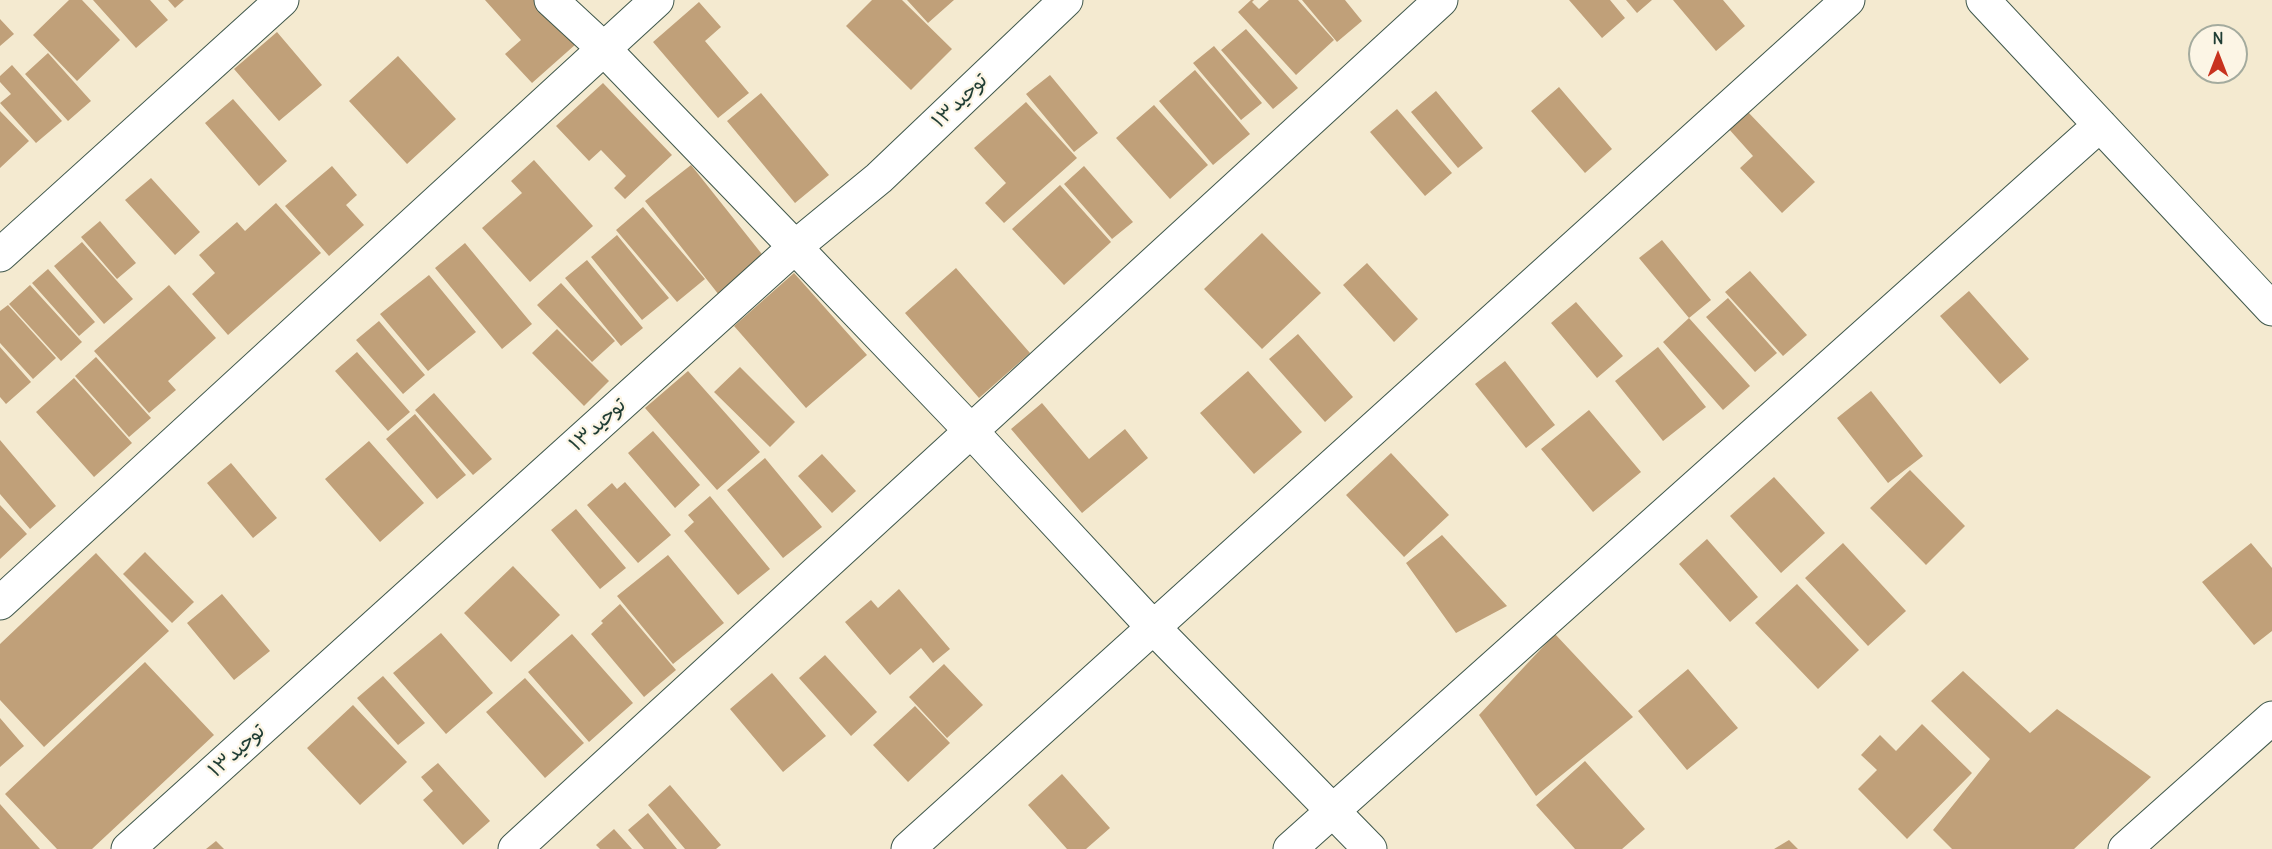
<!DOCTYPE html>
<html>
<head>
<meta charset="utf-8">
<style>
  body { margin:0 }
  #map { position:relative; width:2272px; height:849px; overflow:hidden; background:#f4ead0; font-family:Delius,sans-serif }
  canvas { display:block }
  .north { position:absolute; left:2188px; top:24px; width:60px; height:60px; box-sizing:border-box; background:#fcf5e5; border:2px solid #a4ab9e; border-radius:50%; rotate:0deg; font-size:16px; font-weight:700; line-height:24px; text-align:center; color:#1f3d34 }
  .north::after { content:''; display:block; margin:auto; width:21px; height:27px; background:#c8321e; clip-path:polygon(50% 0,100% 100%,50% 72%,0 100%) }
</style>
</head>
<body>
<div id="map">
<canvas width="2272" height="849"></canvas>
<div class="north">N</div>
</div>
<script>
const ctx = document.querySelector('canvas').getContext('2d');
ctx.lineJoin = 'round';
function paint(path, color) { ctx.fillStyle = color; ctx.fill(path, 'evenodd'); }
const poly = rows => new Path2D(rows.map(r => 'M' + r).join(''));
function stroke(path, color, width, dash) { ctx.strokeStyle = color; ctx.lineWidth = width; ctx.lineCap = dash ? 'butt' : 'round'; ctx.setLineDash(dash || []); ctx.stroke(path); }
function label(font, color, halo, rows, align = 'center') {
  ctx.font = font + ' Delius,"Playpen Sans Arabic",sans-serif'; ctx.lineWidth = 4.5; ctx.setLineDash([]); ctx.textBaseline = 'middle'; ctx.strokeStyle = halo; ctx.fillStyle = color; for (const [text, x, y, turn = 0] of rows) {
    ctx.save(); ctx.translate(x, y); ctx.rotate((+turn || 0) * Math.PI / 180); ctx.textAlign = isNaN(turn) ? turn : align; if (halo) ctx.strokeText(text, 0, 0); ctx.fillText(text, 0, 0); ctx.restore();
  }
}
const building = poly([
  [69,0,82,0,120,40,77,81,33,35],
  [93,0,150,0,168,20,136,48],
  [168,0,184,0,175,8],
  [485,0,536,0,576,44,532,83,505,54,521,40],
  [872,0,902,0,952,49,911,90,846,26],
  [907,0,954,0,928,23],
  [1251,0,1254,0,1252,2,1259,9,1269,0,1298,0,1334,40,1296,75,1238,12],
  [1302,0,1345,0,1362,21,1337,42],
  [1569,0,1610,0,1625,18,1602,38],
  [1626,0,1652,0,1637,13],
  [1673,0,1723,0,1745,26,1716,51],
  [699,2,721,27,705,41,749,93,718,118,653,42],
  [0,19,14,34,0,46],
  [1246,29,1298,88,1273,109,1221,50],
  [277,32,322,85,279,121,234,69],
  [1214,46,1262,103,1241,120,1193,63],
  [48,53,91,101,68,121,25,74],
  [398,56,456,119,407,164,349,101],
  [12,65,62,121,36,143,0,103,11,94,0,82,0,76],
  [1195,70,1250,134,1213,165,1159,101],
  [1050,75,1098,133,1074,152,1026,94],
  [603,83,672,155,625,199,614,188,626,176,601,150,589,161,556,126],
  [1559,87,1612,149,1585,173,1531,111],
  [1436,91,1483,148,1458,168,1411,112],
  [761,93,829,175,795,203,727,121],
  [233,99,287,161,259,186,205,123],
  [1026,102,1077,158,1004,223,985,203,1006,183,974,148],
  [1154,105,1208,165,1170,199,1116,138],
  [1397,109,1452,173,1425,196,1370,132],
  [0,111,29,141,0,168],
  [1747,111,1815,182,1782,213,1740,168,1753,156,1728,128],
  [534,160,593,226,530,282,482,228,522,193,511,181],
  [691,165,765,258,719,295,645,201],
  [332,166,357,195,346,205,364,225,329,256,285,206],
  [1084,166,1133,222,1112,239,1064,184],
  [151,178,200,232,175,255,125,200],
  [1060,185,1111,242,1064,285,1012,229],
  [276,203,321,253,228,335,192,294,215,273,199,255,237,222,245,231],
  [643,207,705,279,677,302,616,230],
  [100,221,136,263,117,279,81,237],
  [1262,233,1321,293,1262,349,1204,289],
  [617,235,669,298,642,320,591,257],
  [1662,240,1711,300,1689,318,1639,258],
  [82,242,133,299,104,324,54,266],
  [465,243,532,324,502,349,435,268],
  [587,260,643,328,621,346,565,278],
  [1367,263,1418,319,1394,342,1343,285],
  [956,268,1030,353,979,398,905,313],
  [48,269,95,322,79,336,32,283],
  [1750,271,1807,335,1783,356,1725,292],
  [794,273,867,355,806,408,734,326],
  [429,275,476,332,428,371,380,314],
  [561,283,615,341,592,362,537,305],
  [30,285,82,342,61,361,9,304],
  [169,285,216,338,168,381,176,390,149,413,94,351],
  [1969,291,2029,359,2000,384,1940,316],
  [1728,298,1777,353,1755,372,1706,317],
  [1576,302,1623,356,1597,378,1551,323],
  [8,305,56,358,33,379,0,343,0,311],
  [1689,318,1750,386,1723,410,1663,342],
  [379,321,425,375,403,394,356,340],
  [557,329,609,381,584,406,532,353],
  [1298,334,1353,397,1325,422,1269,359],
  [0,347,31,382,6,404,0,397],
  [1658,347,1706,407,1663,441,1615,381],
  [357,352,410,412,388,431,335,371],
  [96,357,151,418,129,437,75,376],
  [1505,361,1555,425,1526,448,1475,384],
  [740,367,795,422,770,447,714,392],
  [688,371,760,452,717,490,645,408],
  [1248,371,1302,432,1254,474,1200,413],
  [74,378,132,443,94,477,36,412],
  [1871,391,1923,456,1888,483,1837,418],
  [434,393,492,459,473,475,415,410],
  [1042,403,1089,459,1125,429,1148,458,1082,513,1011,429],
  [1589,410,1641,472,1593,512,1541,449],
  [415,414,466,475,437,499,386,439],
  [653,431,700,485,675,508,628,453],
  [0,440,56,506,30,529,0,494],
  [369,441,424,503,380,542,325,479],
  [1391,453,1449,515,1404,557,1346,495],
  [822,454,856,491,832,513,798,476],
  [765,458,822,527,783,558,727,490],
  [231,463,277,518,253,538,207,483],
  [1910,470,1965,526,1926,565,1870,508],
  [1774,477,1825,533,1781,573,1730,516],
  [625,482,671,535,638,563,587,505,612,483,617,489],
  [710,496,770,569,738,595,684,531,694,522,688,515],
  [0,505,27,534,0,559],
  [576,509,626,568,600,589,551,530],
  [1442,535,1507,606,1456,633,1406,563],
  [1707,539,1758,597,1730,622,1679,564],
  [1843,543,1906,611,1868,646,1805,578],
  [2251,543,2272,568,2272,631,2254,645,2202,582],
  [145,552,194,602,172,623,123,574],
  [96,553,169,631,44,747,0,700,0,644],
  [668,555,724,623,673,664,617,596],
  [513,566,560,615,511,662,464,613],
  [1797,584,1859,650,1818,689,1755,623],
  [899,589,950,649,933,663,921,648,890,675,845,622,871,600,878,608],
  [222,594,270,651,234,680,187,623],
  [620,604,676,670,644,697,591,634,603,623,601,621],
  [441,633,493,693,446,734,393,673],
  [572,634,633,703,589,742,528,672],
  [1555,634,1633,717,1536,796,1479,715],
  [825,655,877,712,851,736,799,678],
  [145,662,214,735,92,849,57,849,5,794],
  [944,664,983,705,947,738,909,697],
  [1688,669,1738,728,1687,770,1638,711],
  [1963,671,2030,733,2057,709,2151,777,2074,849,1952,849,1933,830,1990,759,1931,701],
  [772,673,826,736,783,772,730,709],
  [383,676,425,723,398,745,357,698],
  [525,678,584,743,545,778,486,712],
  [353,705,407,762,360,805,307,748],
  [915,706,950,743,908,782,873,745],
  [0,718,24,746,0,767],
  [1922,724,1972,773,1907,839,1858,789,1877,770,1861,755,1880,735,1896,751],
  [1585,761,1645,829,1622,849,1575,849,1536,805],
  [438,763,490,821,463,845,423,800,433,791,421,777],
  [1062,774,1110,828,1086,849,1067,849,1028,805],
  [670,785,721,845,716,849,685,849,648,805],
  [0,804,40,849,0,849],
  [648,813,677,849,644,849,628,830],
  [614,829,632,849,600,849,596,845],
  [1789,840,1798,849,1774,849],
  [216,841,224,849,206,849]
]);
const minor = poly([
  [551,0,604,49,795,247,971,431,1152,626,1370,849],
  [1983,0,2272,309],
  [0,255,282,0],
  [0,603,657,0],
  [128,849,795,247,879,178,1066,0],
  [515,849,1441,0],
  [908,849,1848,0],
  [1290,849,2100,125],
  [2125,849,2272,718]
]);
const streetNames = [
  ["توحید۱۳",960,101,-44],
  ["توحید۱۳",598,425,-42],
  ["توحید۱۳",237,751,-42]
];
paint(building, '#c0a079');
stroke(minor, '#3f574b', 35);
stroke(minor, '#fff', 33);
label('20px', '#1f3d34', '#fcf5e5', streetNames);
</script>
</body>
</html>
